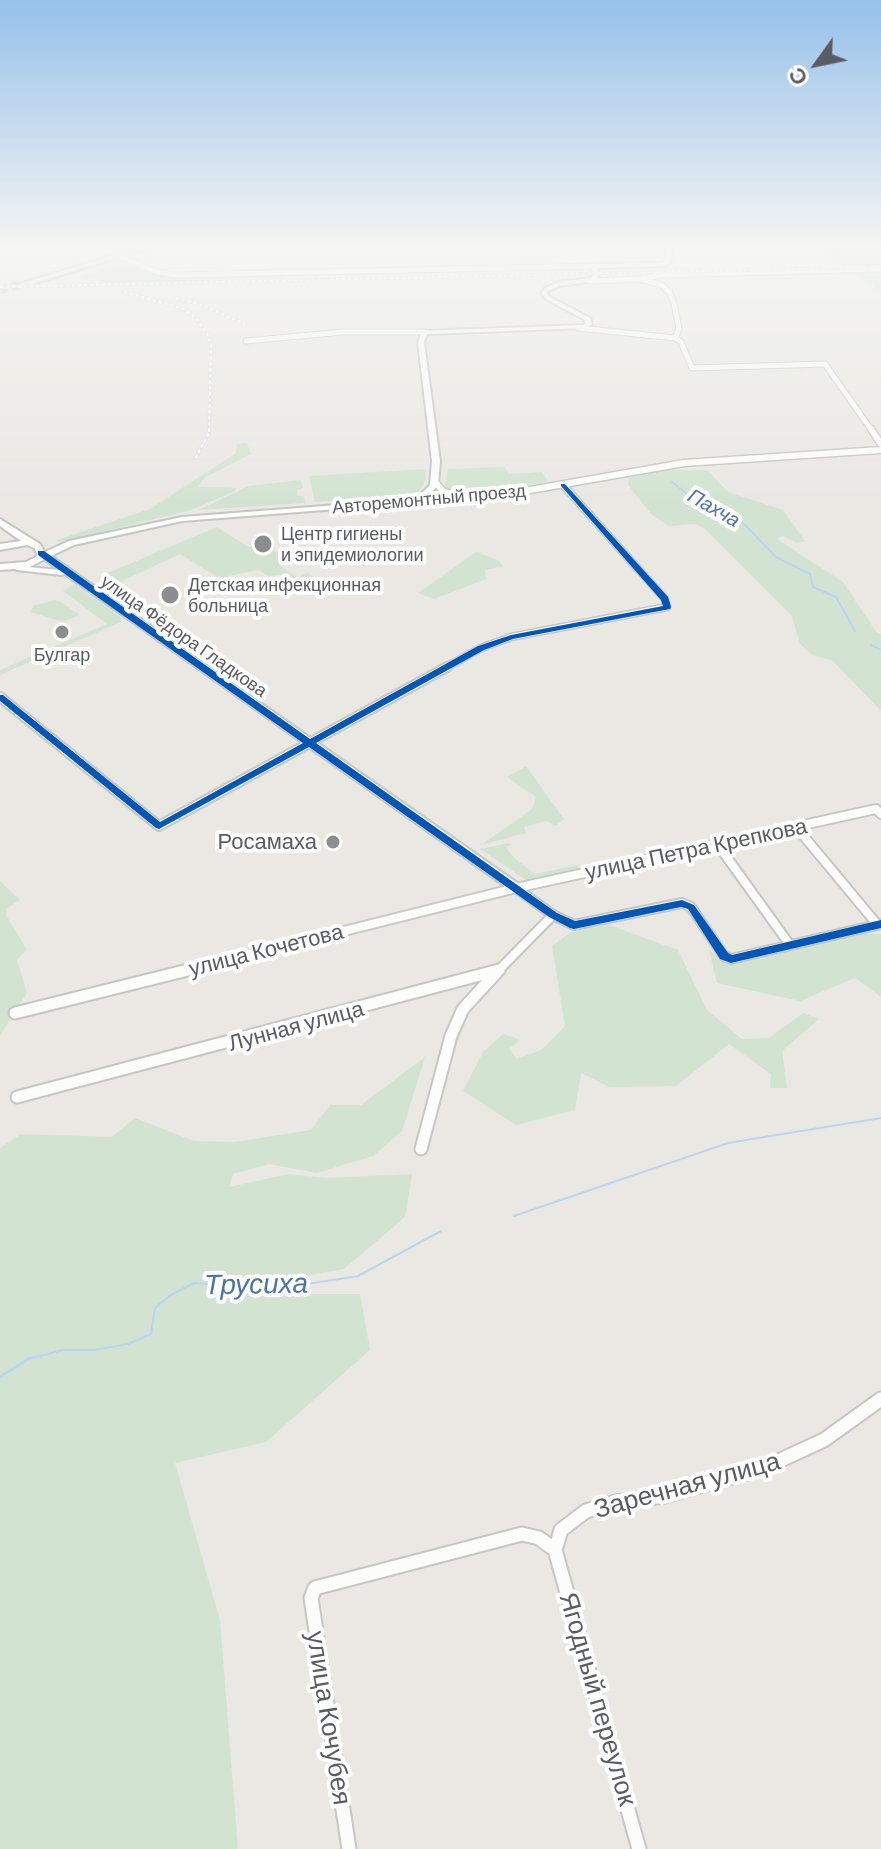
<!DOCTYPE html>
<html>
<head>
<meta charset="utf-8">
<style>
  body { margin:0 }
  #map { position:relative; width:881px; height:1849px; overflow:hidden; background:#e9e8e3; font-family:Barlow,sans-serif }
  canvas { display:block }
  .north { position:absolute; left:777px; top:24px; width:80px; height:80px; -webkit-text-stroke:6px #fff; paint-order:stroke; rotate:237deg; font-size:22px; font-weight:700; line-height:32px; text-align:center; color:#5a5c61 }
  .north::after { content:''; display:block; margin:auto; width:28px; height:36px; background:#5a5c61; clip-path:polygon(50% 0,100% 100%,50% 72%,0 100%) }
</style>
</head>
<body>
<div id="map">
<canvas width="881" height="1849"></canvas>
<div class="north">С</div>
</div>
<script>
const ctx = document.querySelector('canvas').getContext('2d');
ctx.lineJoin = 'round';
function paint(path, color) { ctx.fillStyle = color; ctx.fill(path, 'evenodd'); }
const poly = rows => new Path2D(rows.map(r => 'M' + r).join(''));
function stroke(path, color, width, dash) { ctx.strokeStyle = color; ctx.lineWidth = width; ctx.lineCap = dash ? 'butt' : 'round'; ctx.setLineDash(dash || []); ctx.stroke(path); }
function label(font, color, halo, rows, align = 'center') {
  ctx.font = font + ' Barlow,sans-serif'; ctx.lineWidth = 8; ctx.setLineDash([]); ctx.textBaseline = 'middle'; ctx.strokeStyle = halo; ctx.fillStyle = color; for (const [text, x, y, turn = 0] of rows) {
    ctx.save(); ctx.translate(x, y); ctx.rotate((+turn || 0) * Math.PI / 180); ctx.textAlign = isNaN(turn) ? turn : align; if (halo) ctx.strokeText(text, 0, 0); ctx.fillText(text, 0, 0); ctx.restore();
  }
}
const green = poly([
  [816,244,881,244,881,291,836,262,833,256],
  [121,263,156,275,285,277,285,279,104,283,95,278,78,277],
  [247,443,251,454,204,478,198,487,237,488,235,491,191,510,60,542,57,540,150,509,236,453,237,444],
  [505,467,509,474,542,472,548,481,493,492,461,494,449,491,445,486,448,469],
  [425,469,426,480,417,494,315,502,309,476],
  [664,470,707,470,728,492,783,510,805,541,797,543,783,536,777,539,843,582,877,633,881,634,881,711,833,661,812,655,800,644,792,616,705,529,695,524,669,526,652,515,628,485,629,478],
  [301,480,303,488,297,490,297,495,304,497,305,503,199,510,248,486],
  [217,527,248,547,264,545,289,559,279,565,298,578,307,573,328,584,294,595,287,590,296,583,281,575,269,576,258,570,219,578,180,554,118,583,152,609,146,613,98,577],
  [476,552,498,560,503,566,485,570,486,579,434,599,418,593],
  [74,584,122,618,121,622,0,675,0,670,107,624,63,591],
  [55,600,61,602,80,615,63,622,31,612,33,606],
  [526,766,564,819,556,826,546,821,524,827,526,833,481,845,532,809,536,797,507,777],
  [508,843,512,845,506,847,514,858,535,874,577,865,581,871,529,882,480,849],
  [0,881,20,900,6,909,6,915,27,950,17,960,27,993,0,1035],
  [609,925,678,950,707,1010,742,1039,769,1038,803,1013,819,1019,782,1051,787,1088,770,1088,771,1074,729,1044,676,1086,609,1087,581,1073,575,1110,516,1125,463,1091,483,1052,503,1034,521,1040,509,1049,517,1059,541,1050,565,1026,552,946,571,932],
  [863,934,881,934,881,997,855,978,800,1001,717,983,709,950,728,963],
  [425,1057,402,1131,373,1156,317,1173,269,1164,233,1174,229,1187,289,1174,326,1178,412,1174,405,1217,344,1269,257,1284,212,1278,219,1294,360,1294,370,1350,266,1442,175,1463,220,1620,238,1849,0,1849,0,1148,21,1134,112,1137,135,1118,194,1141,235,1142,311,1130,330,1105,361,1105]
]);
const streamFar1 = poly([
  [672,482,704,507,741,521,776,557,810,574,813,587,836,597,855,631],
  [871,645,881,650],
  [514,1216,728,1143,881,1118],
  [32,1358,63,1350,95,1350,128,1344,151,1334,155,1308,169,1296,194,1283,275,1289,358,1276,441,1231]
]);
const stream = poly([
  [0,1377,28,1359,40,1356]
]);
const primaryTunnel = poly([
  [0,290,23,284]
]);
const minorFar4 = poly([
  [119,256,157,272,176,275,594,266],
  [640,279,662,275,881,269],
  [590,281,640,279,662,285,670,293,674,304,679,329,675,338],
  [578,328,675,338,681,342,692,368,825,364,872,431],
  [246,341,343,332,424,332]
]);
const minorFar3 = poly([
  [871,429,881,444],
  [435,482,443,491,456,496],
  [402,502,490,497,684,463,881,450],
  [443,669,481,648,511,637,667,607,665,599,563,485]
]);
const minorFar2 = poly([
  [0,697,159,826,447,667],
  [797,828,876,923],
  [718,845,790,945],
  [516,888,553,915,574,925,682,903,691,907,724,956,731,959,881,924],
  [180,972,516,888,876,809,881,814],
  [497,972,553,915]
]);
const minorFar1 = poly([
  [15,1013,188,970],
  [17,1097,499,970],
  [421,1149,451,1036,463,1009,497,972]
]);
const minor = poly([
  [555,1550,561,1530,586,1511,616,1502,664,1496,761,1469,824,1440,881,1399],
  [555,1550,639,1849],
  [349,1849,311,1598,315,1588,522,1534,539,1538,555,1550]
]);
const tertiary = poly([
  [667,244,673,244,671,261,665,266,597,268,599,276,595,281,560,286,549,290,547,294,550,297,590,318,592,324,587,328,427,334,424,342,440,461,438,485,426,499,402,504,182,521,74,545,51,556,520,885,521,888,520,891,512,891,65,574,61,575,17,570,13,568,17,566,60,570,44,559,37,560,36,558,39,555,37,553,38,551,45,552,69,541,182,517,402,500,420,495,430,485,432,461,418,342,422,331,583,325,586,323,585,320,546,299,541,294,545,288,559,282,591,278,593,276,591,266,594,264,662,263,665,260,667,244]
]);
const secondary = poly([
  [0,519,40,544,45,553,43,560,28,568,0,570,0,564,26,562,36,557,37,553,34,548,27,545,0,550,0,544,21,541,0,526,0,519]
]);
const primary = poly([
  [151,244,162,244,26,286,19,284,151,244]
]);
const rail = poly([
  [0,287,881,267],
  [124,292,184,309,196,318,208,335,211,345,209,433,195,459],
  [176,298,199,304,245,324]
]);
const cycleway = poly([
  [561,484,565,484,668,597,671,607,670,609,513,639,484,650,316,743,557,913,575,921,682,900,694,905,728,953,732,955,881,920,881,928,731,963,720,959,688,909,681,907,574,929,570,928,549,917,309,747,159,829,156,828,0,701,0,695,3,695,160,822,303,743,38,555,38,551,44,551,310,739,478,646,511,635,663,606,661,600,561,486,561,484]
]);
const markers = [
  [263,544,10,"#8c8d8e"],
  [170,595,10,"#8c8d8e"],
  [62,632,8,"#8c8d8e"],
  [333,842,8,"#8c8d8e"]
];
const farStreetnames = [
  ["Авторемонтный проезд",429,499,-5],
  ["улица Фёдора Гладкова",184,636,35]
];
const farPoinames = [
  ["Центр гигиены",281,534],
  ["и эпидемиологии",281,555],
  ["Детская инфекционная",188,585],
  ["больница",188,606],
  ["Булгар",62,655,"center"]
];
const farWaternames = [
  ["Пахча",714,508,30]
];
const poiNames = [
  ["Росамаха",317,842]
];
const streetNames = [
  ["улица Петра Крепкова",696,849,-12],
  ["улица Кочетова",266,950,-14],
  ["Лунная улица",296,1026,-15]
];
const nearStreetnames = [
  ["Заречная улица",687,1485,-15],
  ["Ягодный переулок",598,1699,74],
  ["улица Кочубея",329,1718,81]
];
const nearWaternames = [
  ["Трусиха",256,1284,-1]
];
paint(green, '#d2e4d1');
stroke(streamFar1, '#bcd5ef', 2);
stroke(stream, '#bcd5ef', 3);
stroke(primaryTunnel, '#c5c5c2', 8, [8, 4]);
stroke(minorFar4, '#c6c6c5', 7);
stroke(minorFar3, '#c6c6c5', 9);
stroke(minorFar2, '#c6c6c5', 12);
stroke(minorFar1, '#c6c6c5', 15);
stroke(minor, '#c6c6c5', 17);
stroke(tertiary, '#c6c6c5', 4);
stroke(secondary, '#c5c5c3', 4);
stroke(primary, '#cec9b4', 4);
stroke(minorFar4, '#fcfcfb', 5);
stroke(minorFar3, '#fcfcfb', 6);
stroke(minorFar2, '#fcfcfb', 8);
stroke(minorFar1, '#fcfcfb', 11);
stroke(minor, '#fcfcfb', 13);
paint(tertiary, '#fcfcfb');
paint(secondary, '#fcfcfb');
paint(primary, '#f1f0e6');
stroke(rail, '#e1e2e1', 4);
stroke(rail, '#fff', 2, [3]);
paint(cycleway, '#0057b8');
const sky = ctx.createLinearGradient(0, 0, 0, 503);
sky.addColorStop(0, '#96c1eb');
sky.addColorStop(0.49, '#f5f5f2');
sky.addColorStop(1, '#f5f5f200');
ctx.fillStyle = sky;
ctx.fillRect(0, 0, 881, 503);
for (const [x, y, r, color] of markers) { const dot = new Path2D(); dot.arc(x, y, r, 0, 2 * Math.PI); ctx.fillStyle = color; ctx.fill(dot); stroke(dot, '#fff', 3); }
label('18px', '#5a5c61', '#fff', farStreetnames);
label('18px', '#5a5c61', '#fff', farPoinames, 'left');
label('italic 20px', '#4b73ac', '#fff', farWaternames);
label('22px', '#5a5c61', '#fff', poiNames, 'right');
label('22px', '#5a5c61', '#fff', streetNames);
label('26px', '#5a5c61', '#fff', nearStreetnames);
label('italic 28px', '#4b73ac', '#fff', nearWaternames);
</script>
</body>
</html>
